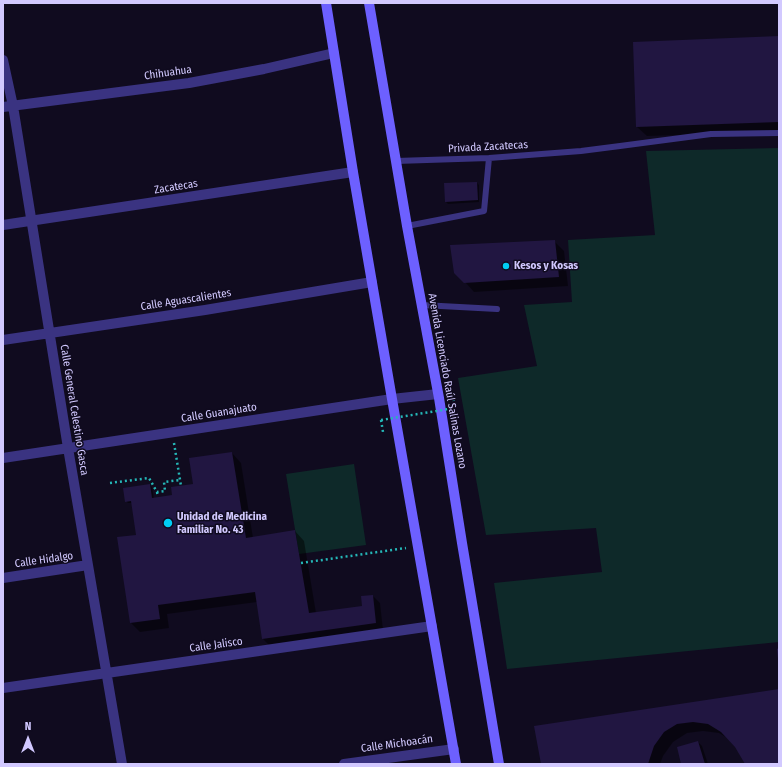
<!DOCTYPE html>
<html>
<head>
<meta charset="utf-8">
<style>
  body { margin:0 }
  #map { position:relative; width:782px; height:767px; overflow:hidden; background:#100b1f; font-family:"Fira Sans Condensed",sans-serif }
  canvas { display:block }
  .frame { position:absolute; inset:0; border:4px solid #d2c9ff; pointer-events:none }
  .north { position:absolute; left:8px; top:719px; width:40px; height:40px; -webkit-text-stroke:3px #100b1f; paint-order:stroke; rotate:0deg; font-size:11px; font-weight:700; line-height:16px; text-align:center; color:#d2c9ff }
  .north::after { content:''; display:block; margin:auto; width:14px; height:18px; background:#d2c9ff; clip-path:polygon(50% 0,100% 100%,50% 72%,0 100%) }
</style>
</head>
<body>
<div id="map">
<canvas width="782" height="767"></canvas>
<div class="frame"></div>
<div class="north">N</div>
</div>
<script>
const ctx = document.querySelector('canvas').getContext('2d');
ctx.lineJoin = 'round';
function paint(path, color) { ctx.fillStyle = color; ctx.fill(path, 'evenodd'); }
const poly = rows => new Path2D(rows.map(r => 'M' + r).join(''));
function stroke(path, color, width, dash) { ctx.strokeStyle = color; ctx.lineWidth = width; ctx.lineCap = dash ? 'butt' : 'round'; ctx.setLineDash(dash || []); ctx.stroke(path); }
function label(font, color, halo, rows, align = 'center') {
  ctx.font = font + ' "Fira Sans Condensed",sans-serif'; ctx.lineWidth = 3; ctx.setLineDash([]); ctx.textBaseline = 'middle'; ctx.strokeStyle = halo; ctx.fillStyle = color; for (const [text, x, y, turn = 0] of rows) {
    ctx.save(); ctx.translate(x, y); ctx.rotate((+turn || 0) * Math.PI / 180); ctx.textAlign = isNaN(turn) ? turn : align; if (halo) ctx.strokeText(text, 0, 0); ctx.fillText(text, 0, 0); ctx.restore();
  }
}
const green = poly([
  [779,148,779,642,507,669,494,583,602,572,596,528,486,535,458,378,537,366,524,305,572,302,568,240,655,235,646,151],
  [354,464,366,545,299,554,286,474]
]);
const shadow = poly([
  [779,37,779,132,647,136,637,127],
  [477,183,479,185,479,202,448,204,446,202],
  [554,241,564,251,568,286,474,292,465,282],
  [232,453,241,463,253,538,295,531,304,541,316,613,363,607,373,596,380,603,383,630,272,648,263,639,257,602,167,614,169,628,140,632,131,623,137,536,132,503,128,503,126,501,150,485,152,487,154,499,173,496,194,485],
  [779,690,779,764,746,764,736,747,729,739,719,733,703,731,687,733,673,742,663,756,660,764,542,764],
  [698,742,702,746,708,764,682,764]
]);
const building = poly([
  [779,36,779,122,636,127,633,42],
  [477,182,478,200,445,202,444,183],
  [555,240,559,277,464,283,454,273,450,245],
  [232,452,246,538,295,530,309,613,362,606,361,596,373,595,376,623,262,639,255,592,158,605,160,619,130,623,117,537,136,535,131,501,125,502,123,488,150,484,152,498,172,495,171,487,193,484,189,458],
  [779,648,779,659,778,659,777,649],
  [779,689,779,764,745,764,735,747,721,732,708,724,693,722,677,724,664,732,654,746,648,764,541,764,534,726],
  [698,741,705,764,681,764,677,747]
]);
const path = poly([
  [451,396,453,396,455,408],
  [381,420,383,432,385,432],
  [174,443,181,486],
  [110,483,149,478,157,492,165,491,164,482,180,480],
  [157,492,158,497],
  [301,563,406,548]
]);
const lane = poly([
  [396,161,489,158,581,151,620,146,711,134,779,133],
  [407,226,484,211,489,158],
  [422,305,497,309]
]);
const street = poly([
  [3,60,13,106,68,448,122,764],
  [3,107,189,83,264,69,334,53],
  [3,225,353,172],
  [3,340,205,310,372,282],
  [3,458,392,399,438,394],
  [3,578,88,565],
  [3,688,432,626],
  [344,764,454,749]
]);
const secondary = poly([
  [326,3,353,172,392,399,456,764],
  [369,3,407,226,439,398,462,543,499,764]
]);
const pathBridge = poly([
  [381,420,455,408]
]);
const markers = [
  [506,266,4,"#00cdf4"],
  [168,523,5,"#00cdf4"]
];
const streetNames = [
  ["Chihuahua",168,73,-8],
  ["Privada Zacatecas",488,147,-3],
  ["Zacatecas",176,187,-9],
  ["Calle Aguascalientes",186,300,-9],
  ["Avenida Licenciado Raúl Salinas Lozano",447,381,80],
  ["Calle General Celestino Gasca",74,410,81],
  ["Calle Guanajuato",219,413,-9],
  ["Calle Hidalgo",44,560,-8],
  ["Calle Jalisco",216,645,-8],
  ["Calle Michoacán",397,744,-8]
];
const poiNames = [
  ["Kesos y Kosas",514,266],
  ["Unidad de Medicina",177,517],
  ["Familiar No. 43",177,530]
];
paint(green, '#0e2929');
paint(shadow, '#0007');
paint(building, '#211641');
stroke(path, '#25b7b7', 2.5, [2, 3]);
stroke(lane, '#3a3381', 6);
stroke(street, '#3a3381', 10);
stroke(secondary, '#6d60ff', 10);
stroke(pathBridge, '#25b7b7', 2.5, [2, 3]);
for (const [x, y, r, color] of markers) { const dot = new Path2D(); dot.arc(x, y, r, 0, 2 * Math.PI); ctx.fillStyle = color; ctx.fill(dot); stroke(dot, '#100b1f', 1.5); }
label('11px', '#d2c9ff', '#100b1f', streetNames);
label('bold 11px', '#d2c9ff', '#100b1f', poiNames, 'left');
</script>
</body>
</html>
